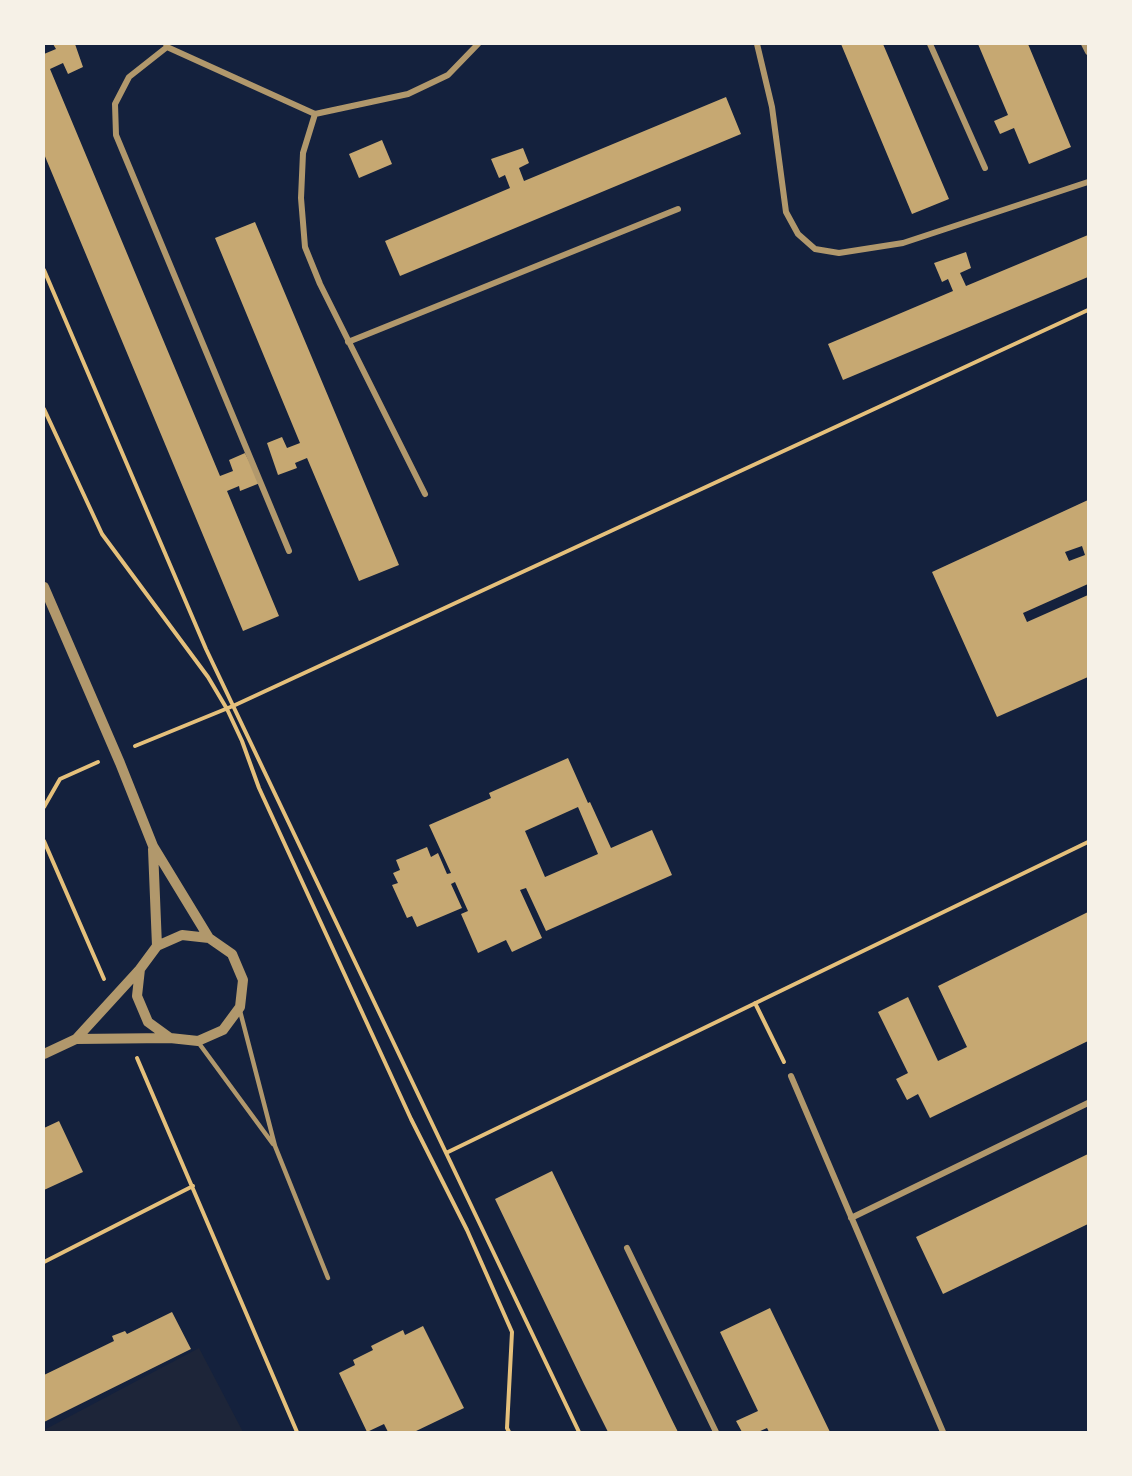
<!DOCTYPE html>
<html>
<head>
<meta charset="utf-8">
<style>
  body { margin:0 }
  #map { position:relative; width:1132px; height:1476px; overflow:hidden; background:#14213d; font-family:"Noto Sans",sans-serif }
  canvas { display:block }
  .frame { position:absolute; inset:0; border:45px solid #f6f1e7; pointer-events:none }
</style>
</head>
<body>
<div id="map">
<canvas width="1132" height="1476"></canvas>
<div class="frame"></div>
</div>
<script>
const ctx = document.querySelector('canvas').getContext('2d');
ctx.lineJoin = 'round';
function paint(path, color) { ctx.fillStyle = color; ctx.fill(path, 'evenodd'); }
const poly = rows => new Path2D(rows.map(r => 'M' + r).join(''));
function stroke(path, color, width, dash) { ctx.strokeStyle = color; ctx.lineWidth = width; ctx.lineCap = dash ? 'butt' : 'round'; ctx.setLineDash(dash || []); ctx.stroke(path); }
const green = poly([
  [199,1348,243,1432,44,1432,44,1430]
]);
const building = poly([
  [53,44,75,44,83,67,68,74,63,63,50,69,220,476,233,471,229,460,245,453,260,483,240,491,239,486,227,491,279,616,243,631,44,154,44,54,56,49],
  [841,44,883,44,949,199,912,214],
  [978,44,1028,44,1071,147,1029,164,1014,128,1000,134,994,121,1008,115],
  [726,97,741,134,400,276,385,241,510,188,505,175,499,178,491,159,523,148,529,163,519,168,524,181],
  [382,140,392,164,359,178,349,154],
  [255,222,399,565,359,581,307,458,295,463,297,468,278,475,267,443,282,437,287,448,300,443,215,238],
  [1088,235,1088,277,843,380,828,344,953,291,948,279,942,282,934,263,966,252,971,268,960,273,966,286],
  [1088,500,1088,584,1023,613,1027,622,1088,595,1088,677,997,717,932,572],
  [1082,546,1085,555,1069,561,1065,552],
  [568,758,588,803,590,802,611,848,652,830,672,875,546,931,526,888,520,890,542,938,512,952,506,940,478,953,461,914,468,911,455,882,451,884,462,908,417,927,412,916,407,918,392,885,398,883,393,873,400,870,396,860,427,847,431,857,438,853,447,874,451,873,429,825,491,798,489,793],
  [578,807,598,854,545,877,525,831],
  [1088,912,1088,1041,930,1118,918,1094,907,1100,896,1079,908,1073,878,1012,908,997,938,1061,967,1047,938,986],
  [59,1121,83,1172,44,1190,44,1128],
  [1088,1154,1088,1224,943,1294,916,1237],
  [552,1171,672,1420,678,1432,608,1432,584,1384,495,1199],
  [770,1308,830,1432,769,1432,767,1428,758,1432,742,1432,736,1421,758,1411,720,1332],
  [172,1312,191,1349,44,1422,44,1375,114,1341,112,1336,125,1331,127,1334],
  [423,1326,464,1408,414,1432,388,1432,384,1424,367,1432,339,1373,355,1365,353,1360,373,1350,371,1346,403,1330,405,1335]
]);
const path = poly([
  [44,270,206,649,579,1432],
  [44,409,102,534,208,677,227,709,242,741,259,788,411,1119,467,1230,512,1332,507,1428,509,1432],
  [135,746,233,706,1088,310],
  [44,807,60,779,98,762],
  [44,841,104,979],
  [755,1003,784,1062],
  [137,1058,297,1432],
  [446,1153,1088,842],
  [44,1262,193,1186]
]);
const service = poly([
  [240,1011,275,1146,328,1278],
  [198,1042,273,1144]
]);
const minor = poly([
  [166,44,167,47,315,114,408,94,448,75,478,44],
  [757,44,772,107,786,212,798,234,815,249,839,253,903,243,1088,182],
  [930,44,985,168],
  [1084,44,1088,52],
  [167,47,129,77,115,104,116,135,289,551],
  [315,114,303,153,301,198,305,247,320,284,425,494],
  [348,342,678,209],
  [791,1076,943,1432],
  [851,1218,1088,1103],
  [627,1248,716,1432]
]);
const tertiary = poly([
  [44,587,120,763,153,846,209,938,232,954,243,980,240,1007,223,1030,198,1041,170,1038,148,1022,137,996,140,969,157,946,182,935,209,938],
  [153,849,157,946],
  [76,1039,170,1038],
  [44,1054,76,1039,140,969]
]);
paint(green, '#1d2539');
paint(building, '#c6a872');
stroke(path, '#e5c07b', 4);
stroke(service, '#b1986c', 4.5);
stroke(minor, '#b1986c', 6);
stroke(tertiary, '#b1986c', 10);
</script>
</body>
</html>
